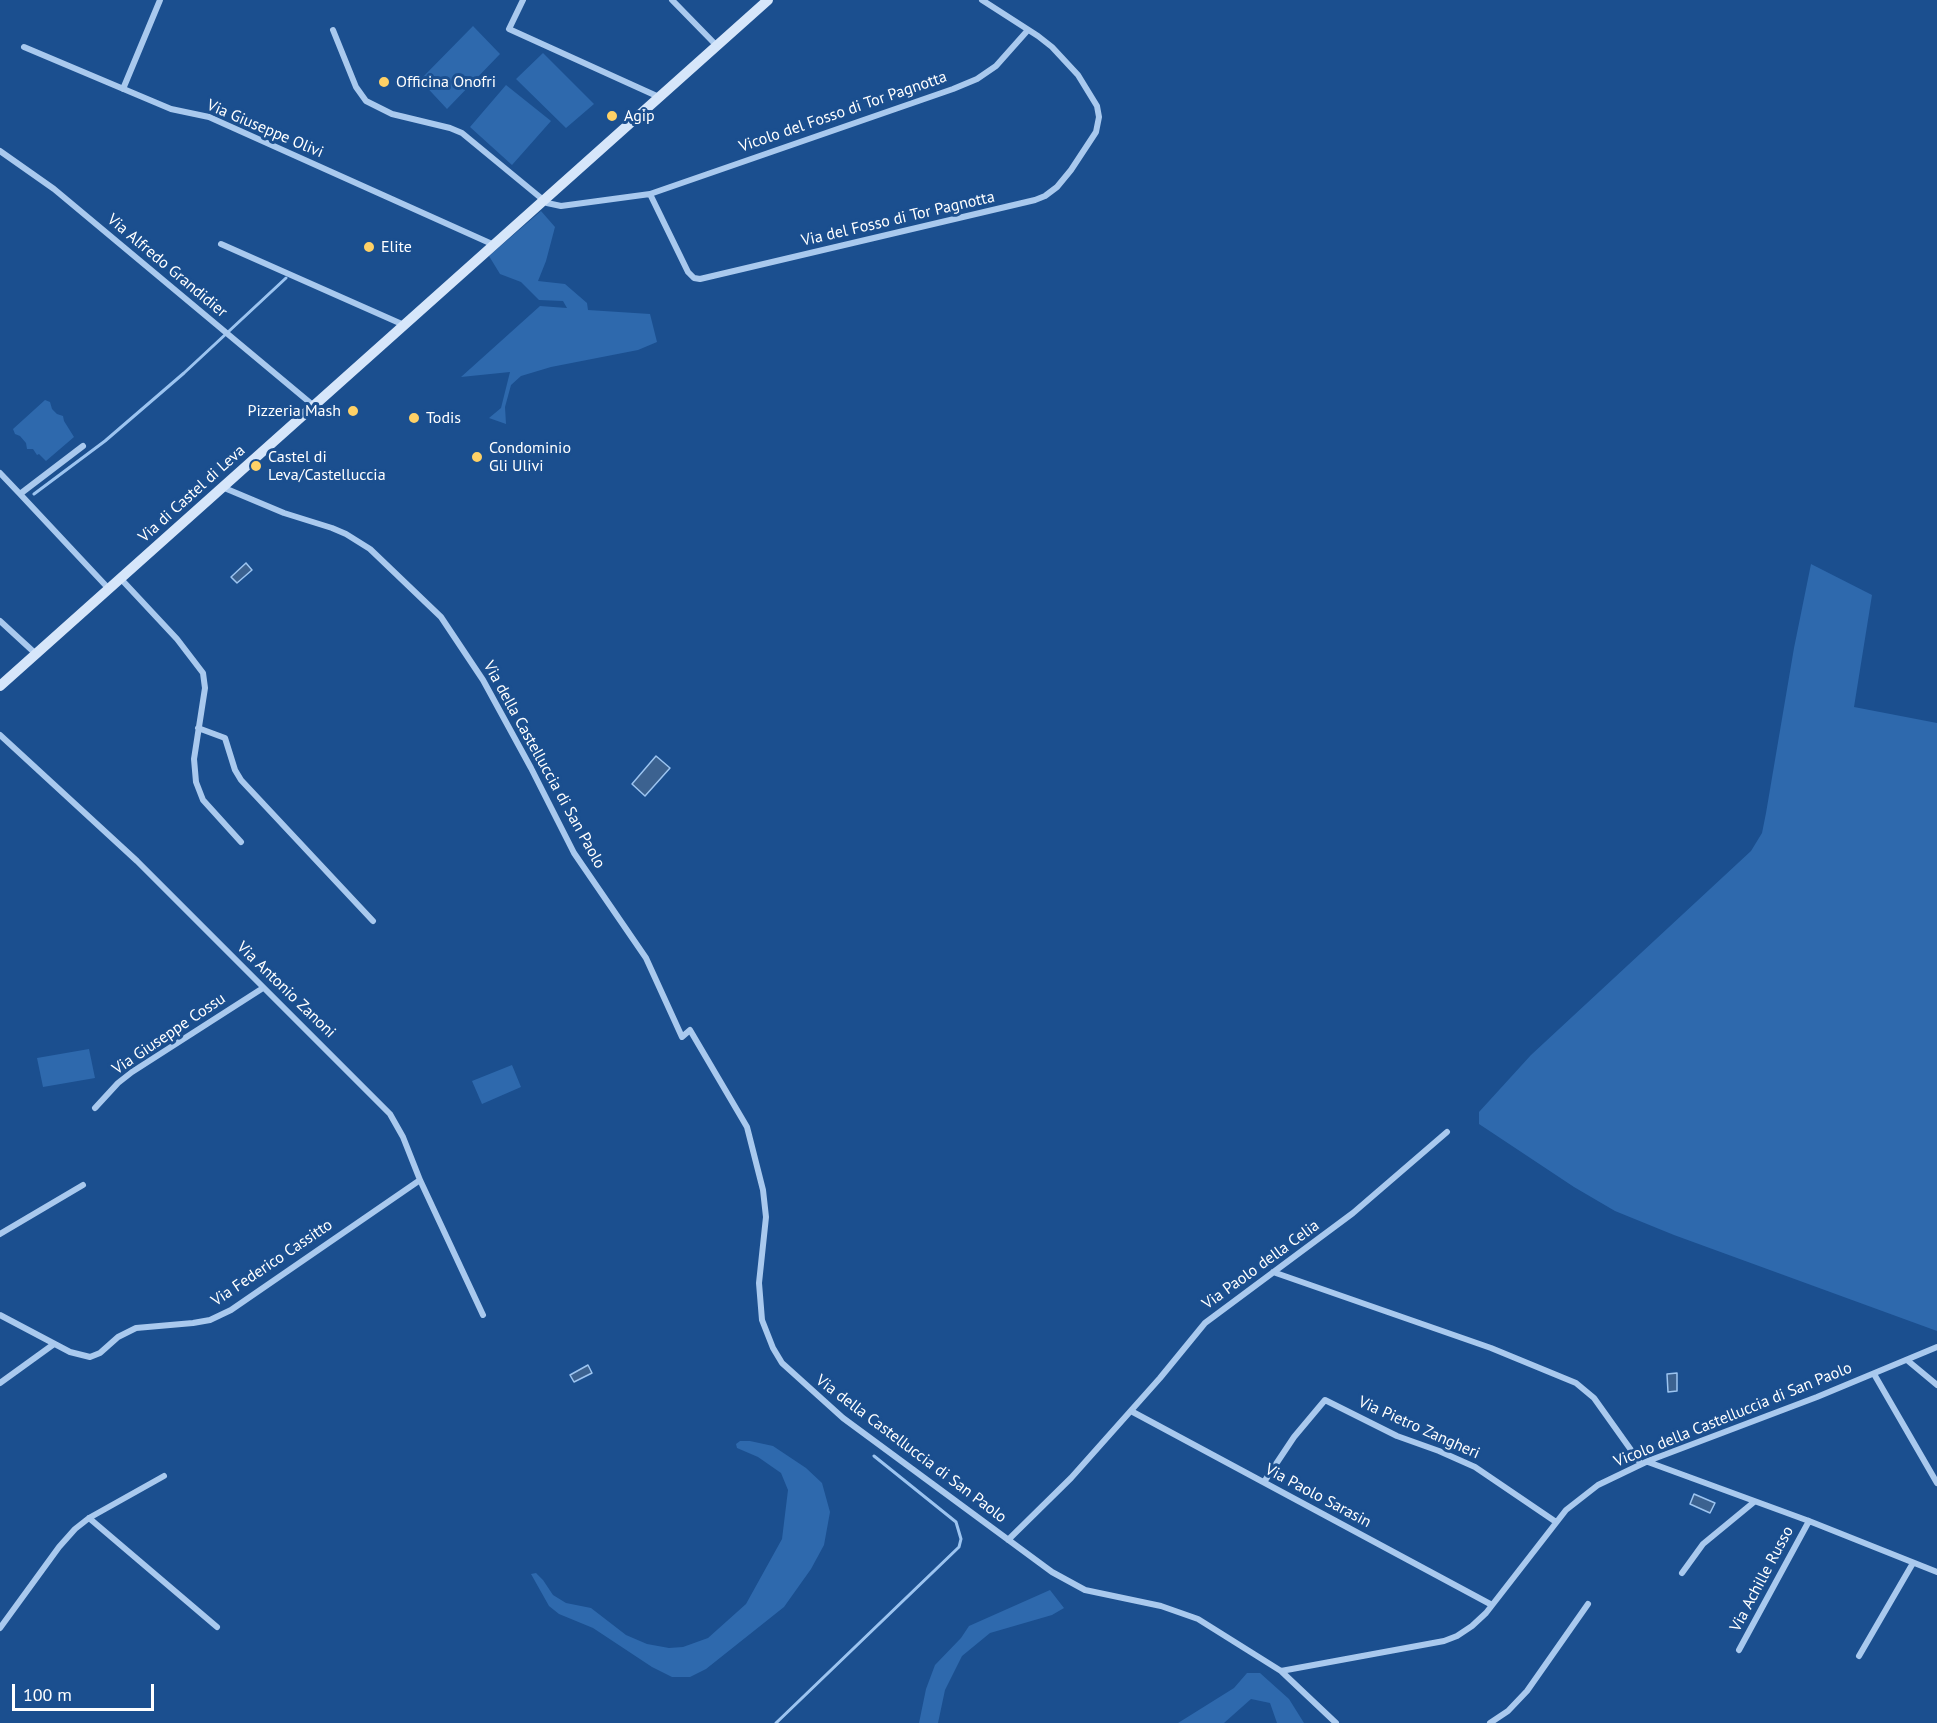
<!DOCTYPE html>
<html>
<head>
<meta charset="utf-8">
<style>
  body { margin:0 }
  #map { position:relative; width:1937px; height:1723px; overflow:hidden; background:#1b4f8f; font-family:"PT Sans",sans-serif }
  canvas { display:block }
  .scale { position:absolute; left:12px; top:1684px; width:142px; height:27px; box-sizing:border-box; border:3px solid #fff; border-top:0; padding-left:8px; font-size:18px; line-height:21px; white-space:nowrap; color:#fff; -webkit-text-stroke:4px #1b4f8f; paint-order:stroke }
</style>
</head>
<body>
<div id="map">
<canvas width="1937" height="1723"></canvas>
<div class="scale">100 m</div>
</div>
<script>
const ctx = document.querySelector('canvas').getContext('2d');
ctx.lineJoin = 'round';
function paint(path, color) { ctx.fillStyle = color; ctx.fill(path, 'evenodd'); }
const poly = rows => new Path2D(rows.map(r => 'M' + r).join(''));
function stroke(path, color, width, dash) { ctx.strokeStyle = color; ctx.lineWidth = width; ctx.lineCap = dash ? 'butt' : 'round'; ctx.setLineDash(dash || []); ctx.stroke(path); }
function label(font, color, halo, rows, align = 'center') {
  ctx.font = font + ' "PT Sans",sans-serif'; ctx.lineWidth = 6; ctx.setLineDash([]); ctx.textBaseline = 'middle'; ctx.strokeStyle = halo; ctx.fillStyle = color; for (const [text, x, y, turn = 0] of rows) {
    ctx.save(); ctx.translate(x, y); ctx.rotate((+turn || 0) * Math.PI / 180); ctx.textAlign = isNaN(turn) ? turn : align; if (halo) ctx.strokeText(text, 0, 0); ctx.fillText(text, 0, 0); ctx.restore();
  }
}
const green = poly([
  [473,26,500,54,447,109,420,80],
  [543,53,594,104,566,128,516,79],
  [506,85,551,121,512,165,470,127],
  [541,211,555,227,546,261,538,281,565,284,587,303,588,310,650,314,657,342,638,350,551,367,521,376,511,385,505,407,506,424,489,418,501,408,510,372,461,377,540,306,567,308,563,301,539,300,521,282,500,274,489,256],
  [45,400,50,402,52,409,57,414,63,416,64,421,74,437,46,461,39,454,37,455,33,449,27,449,26,443,20,436,15,434,13,429],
  [1811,564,1872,595,1854,707,1937,723,1937,1331,1674,1235,1615,1211,1574,1187,1479,1124,1479,1112,1531,1055,1751,851,1762,833,1766,813,1794,648],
  [89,1049,95,1078,43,1087,37,1058],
  [512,1065,521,1087,482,1104,472,1081],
  [740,1441,750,1441,773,1446,806,1468,822,1483,830,1512,824,1545,811,1569,784,1607,706,1669,690,1677,672,1677,652,1667,593,1628,559,1614,549,1606,531,1574,536,1573,543,1580,553,1595,566,1603,591,1608,626,1635,647,1644,669,1648,683,1647,708,1638,746,1604,782,1539,788,1490,781,1473,758,1457,737,1448,736,1444],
  [1050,1590,1064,1608,1052,1615,990,1633,962,1656,945,1690,938,1723,919,1723,926,1689,935,1665,961,1638,969,1626],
  [1247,1673,1260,1673,1289,1699,1304,1723,1277,1723,1270,1703,1251,1699,1224,1723,1178,1723,1234,1688]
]);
const water = poly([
  [246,563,252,570,237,583,231,577,246,563],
  [656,756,670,768,645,796,632,784,656,756],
  [588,1365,592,1373,574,1382,570,1375,588,1365],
  [1677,1373,1677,1391,1668,1392,1667,1374,1677,1373],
  [1694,1494,1715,1503,1710,1513,1690,1504,1694,1494]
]);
const stream = poly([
  [34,494,105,441,184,373,286,278],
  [776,1723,959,1547,961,1539,956,1522,874,1456]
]);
const street = poly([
  [523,0,509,29,659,97],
  [672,0,717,46],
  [333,30,356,87,366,101,392,114,450,128,462,133,547,203,561,206,650,194,688,272,694,278,700,279,1035,200,1045,196,1057,187,1071,170,1096,132,1099,117,1097,106,1078,75,1052,47,1038,36,982,0],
  [24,47,171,109,209,117,492,244],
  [123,89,160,0],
  [0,151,54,189,314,406],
  [650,194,953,89,977,79,996,66,1028,30],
  [221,244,404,325],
  [0,473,20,494,83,446],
  [222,487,284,513,332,528,346,534,370,549,441,617,483,680,531,768,574,853,646,958,682,1037,690,1030,747,1127,763,1190,766,1217,759,1283,762,1320,773,1348,782,1363,843,1418,1052,1572,1085,1590,1161,1606,1198,1619,1281,1671,1336,1723],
  [20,494,109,589],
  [121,579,177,639,203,673,205,688,194,759,196,782,203,800,241,842],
  [0,621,36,654],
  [198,728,225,738,235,770,241,780,373,921],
  [0,735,137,861,390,1114,403,1137,420,1180,483,1315],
  [95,1108,118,1083,132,1072,263,988],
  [0,1234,83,1185],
  [1273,1272,1491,1348,1576,1383,1594,1398,1641,1464],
  [0,1315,70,1352,90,1357,100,1353,118,1337,136,1328,193,1323,210,1320,231,1310,420,1180],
  [1907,1360,1937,1385],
  [1874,1374,1937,1483],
  [0,1383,54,1344],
  [1131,1411,1492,1605],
  [1648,1462,1809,1521,1937,1572],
  [1264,1482,1294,1437,1325,1400,1397,1436,1439,1451,1475,1467,1556,1522],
  [89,1518,217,1627],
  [1008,1540,1071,1478,1160,1378,1205,1323,1353,1213,1447,1132],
  [1682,1573,1703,1544,1754,1502],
  [0,1628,59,1547,75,1529,89,1518,164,1476],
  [1739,1650,1809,1521],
  [1859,1656,1913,1563],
  [1281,1671,1444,1641,1457,1636,1472,1626,1486,1613,1566,1510,1598,1485,1648,1461,1817,1397,1937,1347],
  [1490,1723,1508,1711,1527,1691,1588,1604]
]);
const secondary = poly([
  [0,686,768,0]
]);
const markers = [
  [384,82,6,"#ffd166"],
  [612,116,6,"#ffd166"],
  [369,247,6,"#ffd166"],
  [353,411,6,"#ffd166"],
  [414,418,6,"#ffd166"],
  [477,457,6,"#ffd166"],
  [256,466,6,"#ffd166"]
];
const poiNames = [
  ["Officina Onofri",396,82],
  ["Agip",624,116],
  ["Elite",381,247],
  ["Pizzeria Mash",341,411,"right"],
  ["Todis",426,418],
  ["Condominio",489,448],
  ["Gli Ulivi",489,466],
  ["Castel di",268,457],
  ["Leva/Castelluccia",268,475]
];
const streetNames = [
  ["Vicolo del Fosso di Tor Pagnotta",843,112,-19],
  ["Via Giuseppe Olivi",265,129,23],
  ["Via del Fosso di Tor Pagnotta",898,219,-13],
  ["Via Alfredo Grandidier",167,266,40],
  ["Via di Castel di Leva",192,494,-42],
  ["Via della Castelluccia di San Paolo",544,765,61],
  ["Via Antonio Zanoni",286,990,44],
  ["Via Giuseppe Cossu",169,1034,-34],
  ["Via Federico Cassitto",272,1263,-34],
  ["Via Paolo della Celia",1261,1265,-36],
  ["Vicolo della Castelluccia di San Paolo",1733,1415,-22],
  ["Via Pietro Zangheri",1419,1428,24],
  ["Via della Castelluccia di San Paolo",911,1449,37],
  ["Via Paolo Sarasin",1318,1496,28],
  ["Via Achille Russo",1762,1579,-62]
];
paint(green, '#2e69ad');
paint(water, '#3c6290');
stroke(water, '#9cc4f0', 1.5);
stroke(stream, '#9cc4f0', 3);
stroke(street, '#a9c9ee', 6);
stroke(secondary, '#d6e6fa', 10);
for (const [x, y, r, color] of markers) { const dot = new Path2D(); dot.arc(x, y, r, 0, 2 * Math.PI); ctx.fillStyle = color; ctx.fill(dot); stroke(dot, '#1b4f8f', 2); }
label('16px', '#fff', '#1b4f8f', poiNames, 'left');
label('16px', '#fff', '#1b4f8f', streetNames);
</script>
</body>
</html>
